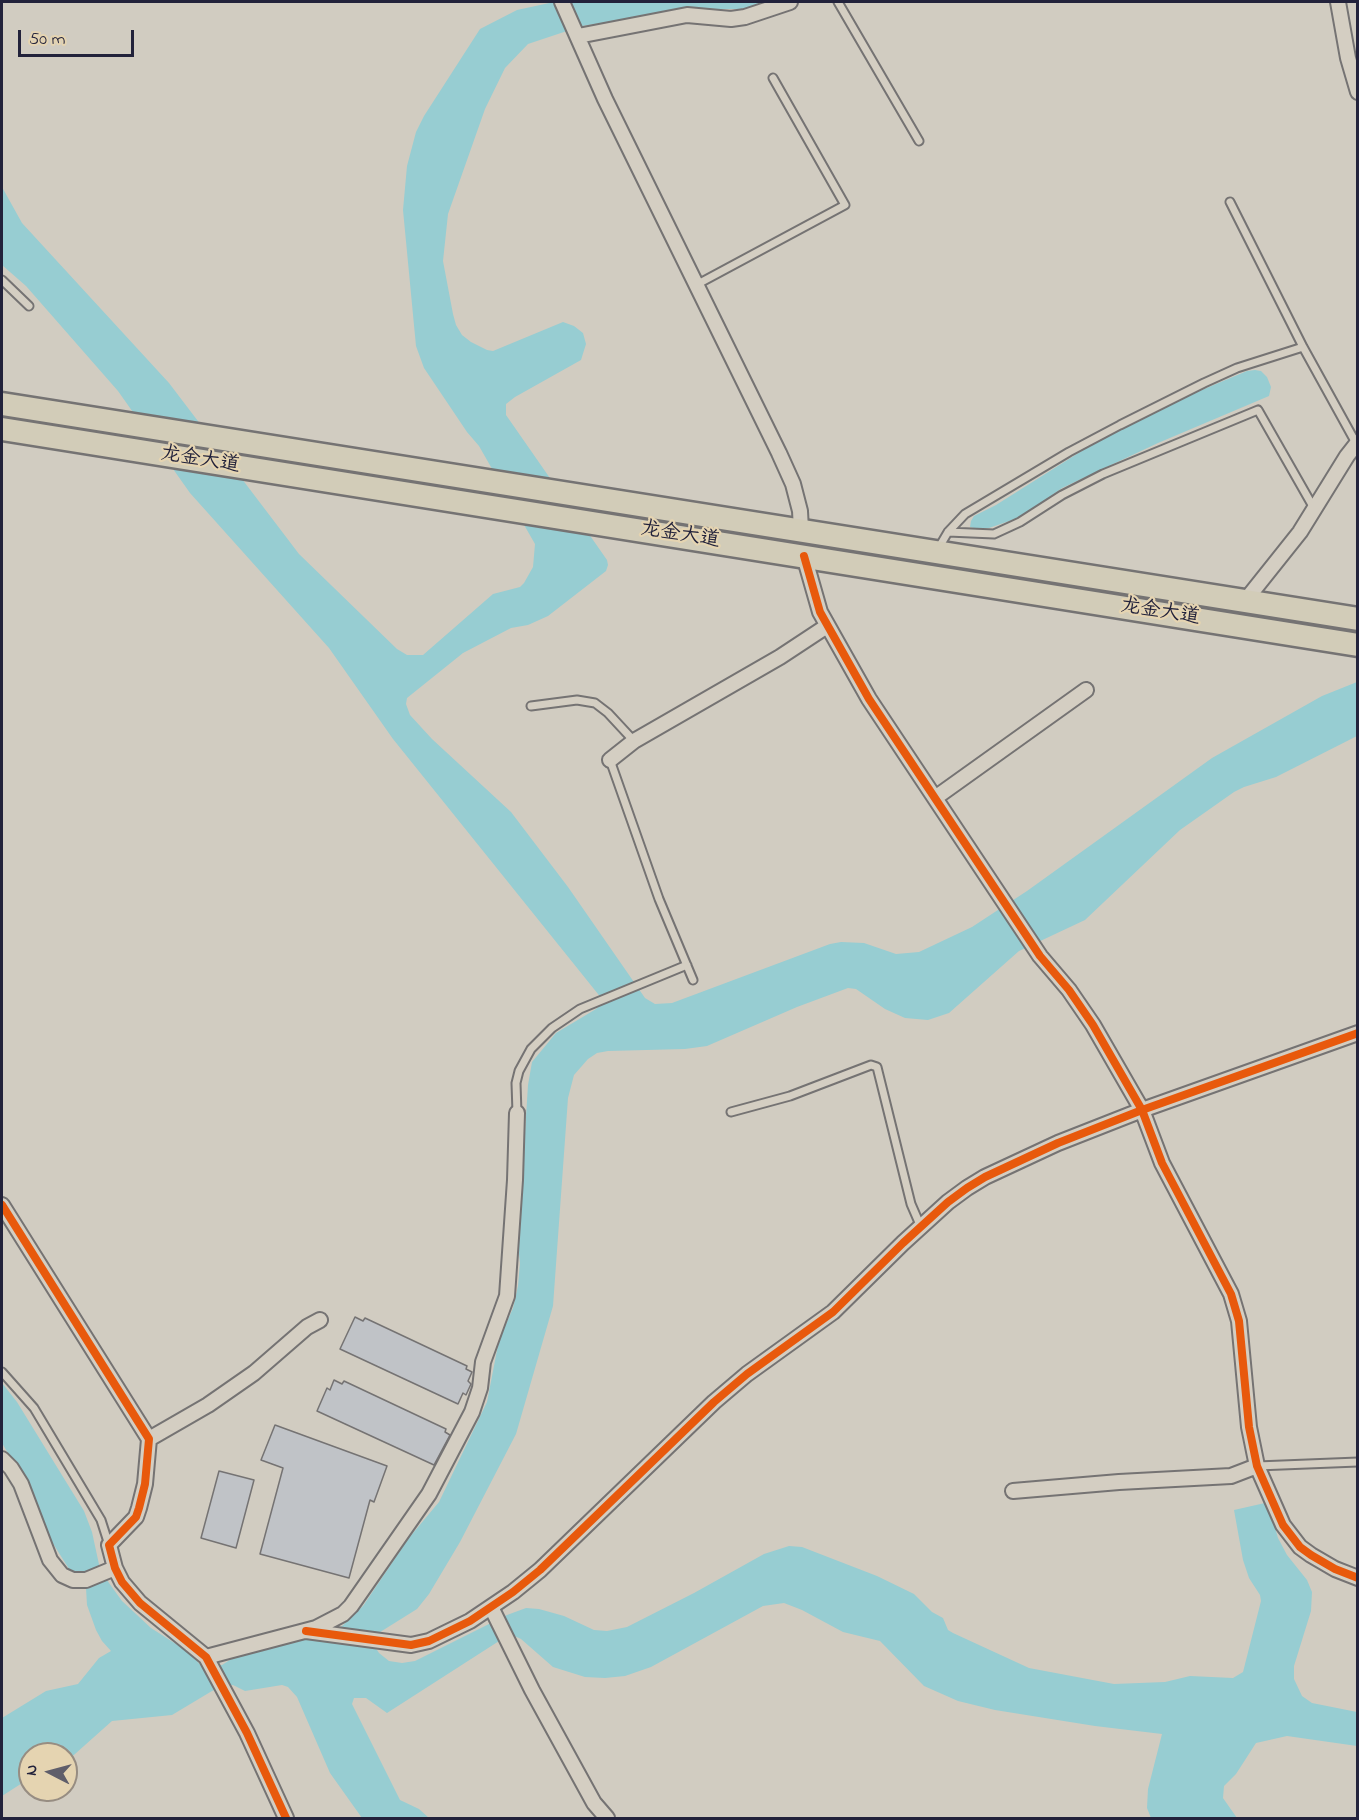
<!DOCTYPE html>
<html>
<head>
<meta charset="utf-8">
<style>
  body { margin:0 }
  #map { position:relative; width:1359px; height:1820px; overflow:hidden; background:#d1ccc1; font-family:"Indie Flower",sans-serif }
  canvas { display:block }
  .frame { position:absolute; inset:0; border:3px solid #22223b; pointer-events:none }
  .north { position:absolute; left:18px; top:1742px; width:60px; height:60px; box-sizing:border-box; background:#e5d4b1; border:2px solid #978d82; border-radius:50%; rotate:276deg; font-size:16px; font-weight:700; line-height:24px; text-align:center; color:#22223b }
  .north::after { content:''; display:block; margin:auto; width:21px; height:27px; background:#5f5e6a; clip-path:polygon(50% 0,100% 100%,50% 72%,0 100%) }
  .scale { position:absolute; left:18px; top:30px; width:116px; height:27px; box-sizing:border-box; border:3px solid #22223b; border-top:0; padding-left:8px; font-size:18px; line-height:21px; white-space:nowrap; color:#22223b; -webkit-text-stroke:4px #e5d4b1; paint-order:stroke }
</style>
</head>
<body>
<div id="map">
<canvas width="1359" height="1820"></canvas>
<div class="frame"></div>
<div class="north">N</div>
<div class="scale">50 m</div>
</div>
<script>
const ctx = document.querySelector('canvas').getContext('2d');
ctx.lineJoin = 'round';
function paint(path, color) { ctx.fillStyle = color; ctx.fill(path, 'evenodd'); }
const poly = rows => new Path2D(rows.map(r => 'M' + r).join(''));
function stroke(path, color, width, dash) { ctx.strokeStyle = color; ctx.lineWidth = width; ctx.lineCap = dash ? 'butt' : 'round'; ctx.setLineDash(dash || []); ctx.stroke(path); }
function label(font, color, halo, rows, align = 'center') {
  ctx.font = font + ' "Indie Flower","LXGW WenKai TC",sans-serif'; ctx.lineWidth = 4.5; ctx.setLineDash([]); ctx.textBaseline = 'middle'; ctx.strokeStyle = halo; ctx.fillStyle = color; for (const [text, x, y, turn = 0] of rows) {
    ctx.save(); ctx.translate(x, y); ctx.rotate((+turn || 0) * Math.PI / 180); ctx.textAlign = isNaN(turn) ? turn : align; if (halo) ctx.strokeText(text, 0, 0); ctx.fillText(text, 0, 0); ctx.restore();
  }
}
const water = poly([
  [554,2,779,2,740,9,694,9,582,26,528,44,505,68,485,109,448,214,443,261,453,314,456,325,462,335,471,342,487,350,493,351,563,322,574,326,583,333,586,344,581,360,515,397,506,404,506,415,607,560,608,565,606,571,548,616,528,625,511,628,463,653,407,698,406,704,410,715,432,739,511,812,568,887,645,998,655,1004,672,1003,830,944,841,942,864,943,896,954,919,952,972,927,1027,891,1212,758,1322,696,1357,682,1357,736,1276,777,1244,787,1234,792,1180,830,1085,920,1019,951,949,1013,928,1020,905,1018,885,1009,856,989,848,988,797,1007,707,1046,685,1049,608,1051,597,1053,588,1059,574,1075,568,1098,553,1306,516,1434,460,1542,429,1594,417,1609,377,1634,374,1640,375,1647,379,1653,389,1661,402,1663,415,1661,507,1615,526,1608,539,1609,564,1616,594,1630,607,1631,627,1627,694,1593,764,1554,789,1546,802,1547,877,1576,914,1594,932,1612,943,1618,948,1630,953,1633,1029,1668,1114,1684,1165,1682,1190,1676,1233,1678,1243,1672,1261,1601,1260,1595,1249,1578,1243,1560,1234,1510,1265,1503,1271,1514,1278,1538,1287,1555,1307,1580,1312,1592,1311,1611,1294,1666,1294,1679,1302,1696,1312,1703,1357,1712,1357,1746,1287,1736,1256,1743,1236,1774,1224,1786,1223,1798,1237,1818,1151,1818,1147,1808,1148,1789,1162,1734,1095,1726,995,1710,958,1701,924,1686,880,1641,843,1632,802,1610,784,1603,763,1606,651,1667,625,1676,605,1678,585,1677,553,1667,521,1639,510,1634,387,1713,366,1698,354,1698,352,1704,400,1800,419,1809,429,1818,362,1818,330,1773,297,1697,288,1687,282,1685,245,1691,233,1685,225,1686,212,1691,172,1715,112,1721,66,1762,66,1754,30,1754,30,1778,2,1796,2,1718,46,1691,78,1684,99,1658,111,1651,102,1641,96,1630,87,1605,86,1588,104,1576,122,1601,151,1628,190,1653,202,1667,222,1665,239,1654,292,1640,325,1635,342,1626,363,1606,408,1539,439,1502,487,1402,499,1340,513,1308,518,1286,520,1263,518,1245,528,1085,532,1062,556,1033,596,1009,600,1005,602,999,393,739,329,648,190,493,118,391,26,286,2,265,2,187,22,223,169,383,299,554,397,649,407,655,423,655,493,594,520,587,524,583,533,567,535,544,479,446,467,432,424,368,416,346,403,210,407,166,416,132,424,116,480,29,517,10],
  [1255,370,1261,371,1267,377,1271,387,1269,396,1158,443,1062,488,1030,511,1015,519,989,528,978,529,970,527,971,521,974,516,996,505,1088,447,1166,405,1247,371],
  [2,1383,17,1402,84,1511,92,1532,100,1569,82,1578,71,1572,52,1542,32,1494,2,1443]
]);
const building = poly([
  [355,1317,363,1321,365,1318,467,1366,466,1369,472,1372,468,1381,471,1384,466,1395,463,1393,458,1404,340,1349,355,1317],
  [334,1380,342,1384,344,1381,446,1429,445,1432,450,1435,434,1465,317,1411,327,1388,330,1390,334,1380],
  [275,1425,387,1466,374,1502,370,1500,349,1578,260,1554,283,1468,261,1460,275,1425],
  [219,1471,254,1480,236,1548,201,1538,219,1471]
]);
const service = poly([
  [838,2,919,141],
  [1230,202,1303,347,1356,443],
  [2,280,29,306],
  [696,285,845,205,773,78],
  [948,532,994,534,1020,522,1062,495,1103,474,1258,410,1315,510],
  [938,549,948,532,965,514,1069,452,1120,425,1204,383,1237,368,1303,347],
  [531,706,577,700,595,703,608,713,634,741],
  [610,760,659,899,693,980],
  [731,1112,790,1096,871,1065,877,1067,911,1204,921,1227],
  [517,1113,516,1083,519,1071,531,1049,552,1028,580,1009,687,965],
  [2,1372,34,1408,101,1520,109,1545],
  [1257,1466,1358,1462]
]);
const minor = poly([
  [562,2,605,99,779,453,793,484,800,511,801,530],
  [1338,2,1348,58,1358,92],
  [578,36,687,15,731,19,745,17,790,2],
  [804,556,820,612,869,699,1040,956,1069,990,1093,1025,1142,1110,1162,1163,1231,1294,1239,1321,1249,1427,1257,1466,1283,1525,1300,1547,1311,1555,1335,1569,1358,1578],
  [1245,601,1300,532,1347,456,1358,442],
  [610,760,634,741,780,657,827,626],
  [935,798,1086,690],
  [2,1205,149,1439,145,1484,139,1508,136,1517,109,1545,115,1568,122,1582,140,1603,206,1657,247,1733,286,1818],
  [149,1439,208,1405,254,1373,307,1327,320,1320],
  [2,1459,11,1468,21,1484,50,1560,62,1575,73,1580,86,1580,115,1568],
  [1013,1491,1119,1482,1231,1476,1257,1466],
  [491,1607,532,1690,594,1803,607,1818],
  [306,1631,411,1645,429,1641,470,1621,513,1592,540,1570,714,1402,747,1374,833,1312,903,1243,948,1202,967,1188,985,1177,1058,1143,1142,1110,1358,1033],
  [206,1657,316,1628,343,1614,351,1606,429,1494,472,1412,480,1388,483,1362,507,1296,515,1180,517,1113]
]);
const primary = poly([
  [2,404,1358,619],
  [2,429,1358,645]
]);
const cycleway = poly([
  [804,556,820,612,869,699,1040,956,1069,990,1093,1025,1142,1110,1162,1163,1231,1294,1239,1321,1249,1427,1257,1466,1283,1525,1300,1547,1311,1555,1335,1569,1358,1578],
  [2,1205,149,1439,145,1484,139,1508,136,1517,109,1545,115,1568,122,1582,140,1603,206,1657,247,1733,286,1818],
  [306,1631,411,1645,429,1641,470,1621,513,1592,540,1570,714,1402,747,1374,833,1312,903,1243,948,1202,967,1188,985,1177,1058,1143,1142,1110,1358,1033]
]);
const streetNames = [
  ["龙金大道",200,461,9],
  ["龙金大道",680,536,9],
  ["龙金大道",1160,613,9]
];
paint(water, '#97cdd2');
paint(building, '#c0c3c7');
stroke(building, '#757373', 1.5);
stroke(service, '#757373', 11);
stroke(minor, '#757373', 18);
stroke(primary, '#757373', 27);
stroke(service, '#d4cec2', 7);
stroke(minor, '#d4cec2', 14);
stroke(primary, '#d2ccb8', 22);
stroke(cycleway, '#e8590c', 8);
label('20px', '#22223b', '#e5d4b1', streetNames);
</script>
</body>
</html>
